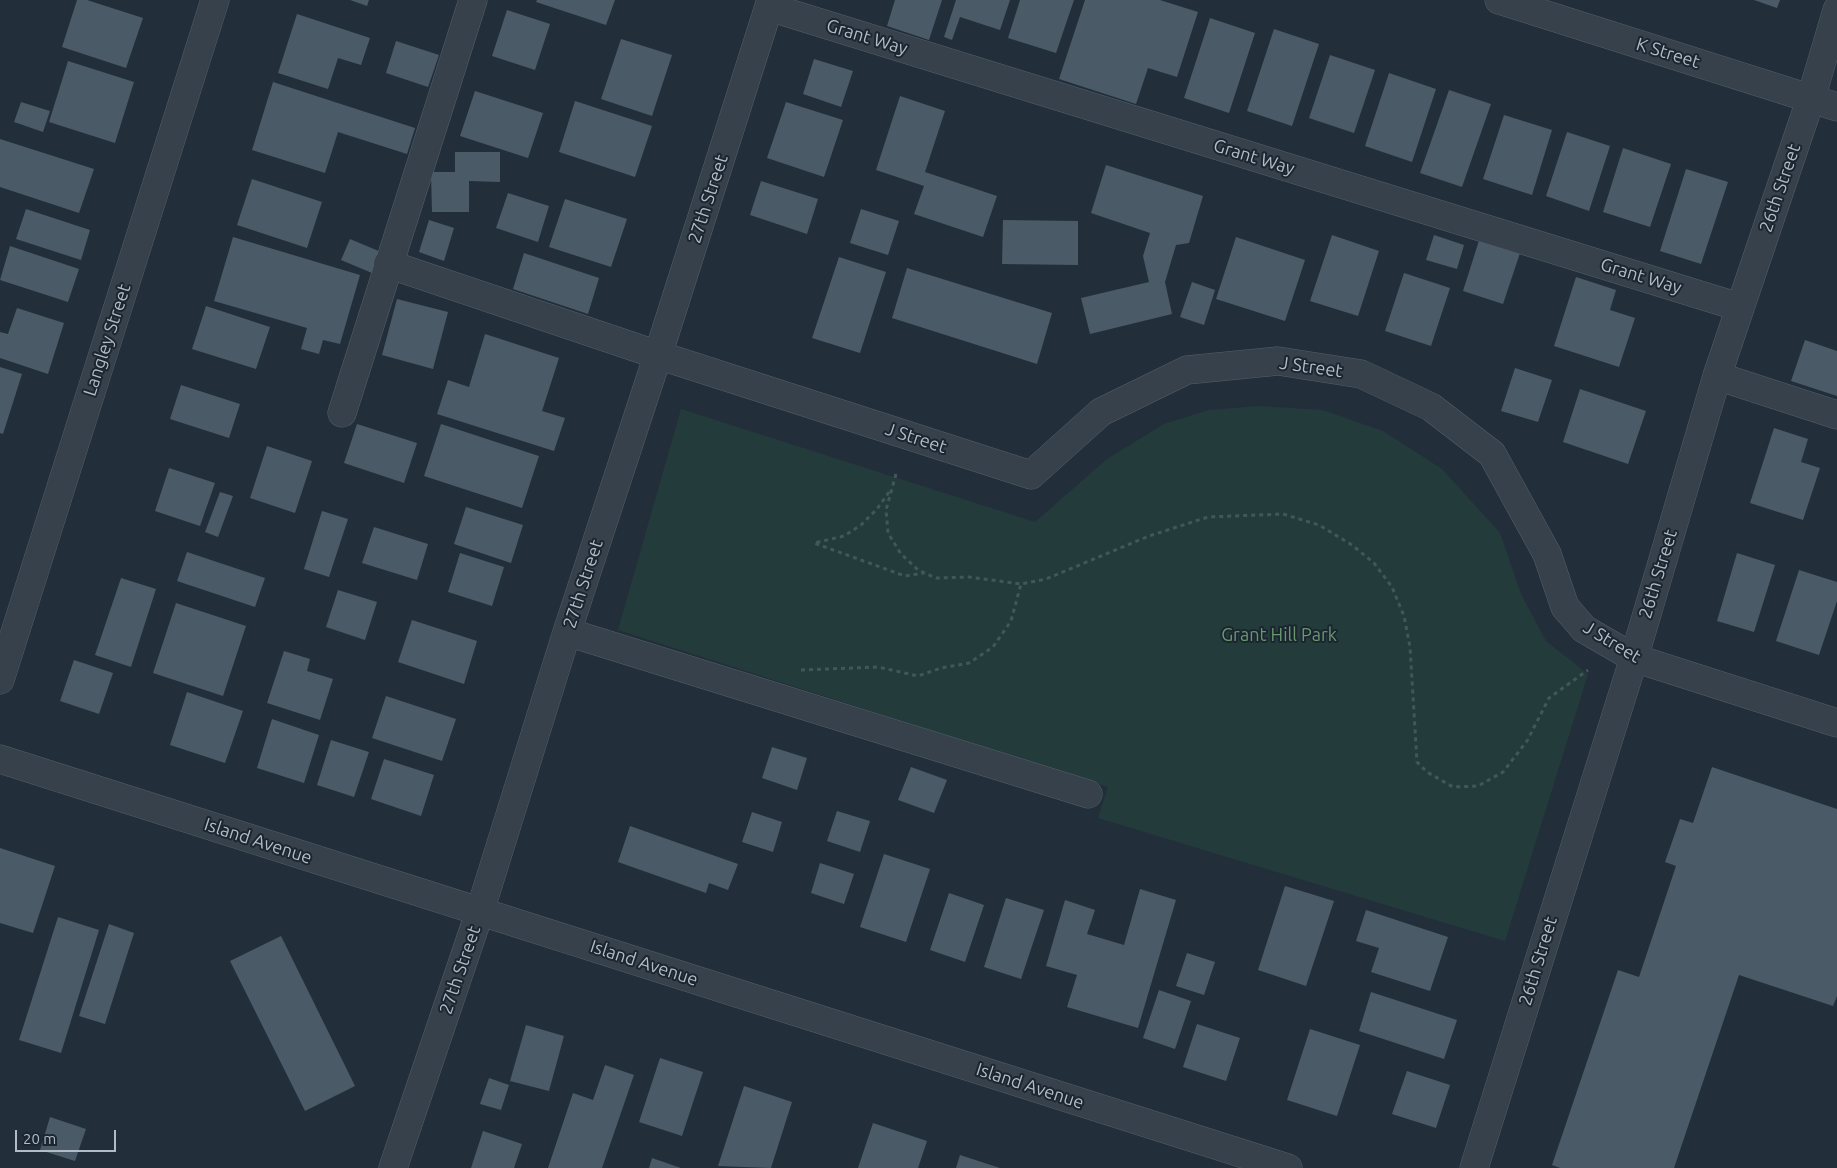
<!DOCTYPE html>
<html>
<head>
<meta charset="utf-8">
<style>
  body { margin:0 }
  #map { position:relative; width:1837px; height:1168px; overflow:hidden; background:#222f3b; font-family:Ubuntu,sans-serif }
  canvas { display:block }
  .scale { position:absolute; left:15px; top:1130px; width:101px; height:22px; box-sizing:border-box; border:2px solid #b1bcc7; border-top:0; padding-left:6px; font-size:15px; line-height:18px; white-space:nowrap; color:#b1bcc7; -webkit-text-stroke:4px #1b2630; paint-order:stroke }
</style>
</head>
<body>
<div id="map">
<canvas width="1837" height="1168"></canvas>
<div class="scale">20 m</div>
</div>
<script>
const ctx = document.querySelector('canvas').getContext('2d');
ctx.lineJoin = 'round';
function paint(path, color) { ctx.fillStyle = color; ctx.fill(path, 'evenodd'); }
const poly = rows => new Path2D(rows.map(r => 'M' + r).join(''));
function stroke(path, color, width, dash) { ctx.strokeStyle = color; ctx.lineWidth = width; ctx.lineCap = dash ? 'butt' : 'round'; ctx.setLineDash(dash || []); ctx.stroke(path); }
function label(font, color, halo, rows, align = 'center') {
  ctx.font = font + ' Ubuntu,sans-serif'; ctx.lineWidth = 4; ctx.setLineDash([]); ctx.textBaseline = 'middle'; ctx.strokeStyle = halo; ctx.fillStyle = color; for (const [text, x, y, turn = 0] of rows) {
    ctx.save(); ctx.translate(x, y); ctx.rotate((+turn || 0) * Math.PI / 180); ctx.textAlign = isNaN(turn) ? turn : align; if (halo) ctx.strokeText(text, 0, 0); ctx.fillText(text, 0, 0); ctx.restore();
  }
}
const green = poly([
  [1259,406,1322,410,1383,431,1442,469,1500,533,1521,594,1546,641,1588,674,1505,941,1098,818,1108,787,618,630,681,409,1035,522,1107,459,1164,424,1209,410]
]);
const building = poly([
  [77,0,87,0,143,18,126,68,62,47],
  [350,0,369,0,367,6],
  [537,0,615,0,606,25,536,2],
  [895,0,942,0,929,40,887,26],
  [956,0,1010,0,1000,30,960,17,952,40,944,37],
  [1020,0,1074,0,1056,53,1008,38],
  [1085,0,1160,0,1198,12,1177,77,1148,68,1136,104,1059,79],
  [1754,0,1780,0,1777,8],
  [507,10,550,24,535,70,492,56],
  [297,14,370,38,361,65,338,58,328,89,278,73],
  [1210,18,1255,33,1229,113,1184,98],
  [1274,29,1319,44,1292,126,1247,111],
  [621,39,672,55,652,116,601,99],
  [396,41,439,55,428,87,386,73],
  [1330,55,1375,70,1354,133,1309,118],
  [814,59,853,71,841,107,803,94],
  [68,61,134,82,115,143,49,122],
  [1389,73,1436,89,1412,162,1365,146],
  [273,82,415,128,407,154,338,132,325,173,252,150],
  [1449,90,1491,104,1462,187,1420,173],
  [475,91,543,113,528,158,460,136],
  [900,96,945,111,925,172,997,196,983,237,914,214,924,186,876,170],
  [575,101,652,126,635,177,559,152],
  [21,102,50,111,43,132,14,122],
  [786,102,843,120,824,177,767,158],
  [1504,115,1552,130,1532,195,1483,179],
  [1567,132,1610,146,1589,211,1546,196],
  [0,139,94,169,79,213,0,187],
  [1623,148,1671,164,1650,227,1603,212],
  [455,152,500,152,500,182,469,181,469,212,432,212,431,172,455,172],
  [1106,165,1203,196,1189,243,1176,245,1165,282,1172,314,1090,334,1081,298,1149,282,1143,256,1150,233,1091,213],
  [1686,169,1728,182,1701,264,1660,251],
  [252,179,322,202,307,248,237,225],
  [761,181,818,199,807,234,750,215],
  [508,193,549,206,538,242,496,228],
  [565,199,627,219,611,267,549,247],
  [26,209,90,230,81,260,16,239],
  [861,209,899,221,888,255,850,243],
  [429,220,454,228,444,261,419,252],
  [1003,220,1078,221,1078,265,1002,264],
  [1482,231,1523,244,1503,304,1463,291],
  [1332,235,1379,251,1358,316,1310,301],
  [1434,235,1464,245,1457,269,1426,260],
  [233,237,360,275,340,344,323,340,319,354,301,349,307,328,214,301],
  [1236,237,1305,260,1285,321,1216,299],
  [350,239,381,252,372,273,341,260],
  [10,246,79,269,68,302,0,280],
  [524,253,599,278,588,314,513,289],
  [839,257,886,272,860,353,812,338],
  [907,268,1052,313,1037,364,892,318],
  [1404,273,1450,288,1431,346,1385,331],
  [1576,277,1616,290,1610,310,1635,318,1619,367,1554,346],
  [1192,282,1215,290,1204,325,1180,317],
  [397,299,448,312,433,369,382,355],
  [206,306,270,327,256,369,192,349],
  [17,308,64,323,48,374,0,358,0,332,8,334],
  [485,334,559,358,542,411,565,418,554,451,437,414,448,380,469,387],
  [1805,340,1837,351,1837,396,1791,381],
  [0,367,22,374,3,434,0,433],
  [1515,368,1552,380,1538,422,1501,411],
  [181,385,240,404,229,438,170,419],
  [1580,389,1646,411,1628,464,1563,442],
  [357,424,417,443,404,483,344,463],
  [441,424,539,456,522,508,424,476],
  [1774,428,1808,439,1801,462,1820,468,1803,520,1750,503],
  [267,446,312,461,295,513,250,498],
  [169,468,215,483,200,526,155,511],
  [220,492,233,496,218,537,205,532],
  [466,507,523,525,511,563,454,544],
  [322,511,348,519,329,577,304,569],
  [374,527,428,544,417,580,362,563],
  [187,552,265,578,255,607,177,581],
  [460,553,504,567,492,606,448,592],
  [1737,553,1775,565,1754,632,1717,621],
  [1799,570,1837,582,1837,601,1819,655,1776,641],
  [121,578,156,589,131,667,95,655],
  [338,590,377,602,365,640,326,627],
  [176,603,246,626,223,696,153,673],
  [412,620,477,641,464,684,398,662],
  [284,651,310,659,307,671,333,679,320,720,267,703],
  [74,660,113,673,99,714,60,701],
  [187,692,243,711,225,763,170,745],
  [386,696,456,719,442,761,372,738],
  [272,719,319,735,304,783,257,768],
  [331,740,369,752,354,797,317,785],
  [772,747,807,758,797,790,762,778],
  [384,759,434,775,421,816,371,799],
  [911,767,947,780,934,813,898,800],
  [1712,767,1837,809,1837,996,1833,1006,1739,975,1674,1168,1560,1168,1552,1165,1618,970,1639,977,1676,866,1665,862,1680,819,1693,823],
  [837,811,870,821,860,852,827,841],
  [752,812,782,822,773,852,742,842],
  [630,826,738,864,728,890,709,883,706,893,618,862],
  [0,848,55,866,33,933,0,923],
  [884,854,930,869,906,942,860,927],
  [820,863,854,874,844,904,811,893],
  [1285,886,1334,901,1306,986,1258,970],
  [1140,889,1176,900,1138,1028,1067,1007,1077,975,1046,966,1065,900,1095,910,1087,934,1124,945],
  [949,893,984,905,965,962,930,950],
  [1006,898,1044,910,1021,979,984,967],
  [1366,910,1448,937,1430,991,1371,972,1379,948,1356,941],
  [58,917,99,930,61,1053,19,1040],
  [109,924,134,933,105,1024,79,1016],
  [281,936,355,1086,305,1111,230,961],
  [1187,953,1215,962,1204,995,1176,986],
  [1159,990,1191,1001,1175,1049,1143,1038],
  [1371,992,1457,1020,1444,1059,1359,1031],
  [1197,1024,1240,1038,1226,1081,1183,1067],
  [526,1025,564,1036,549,1091,510,1081],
  [1310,1029,1360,1045,1337,1116,1287,1100],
  [660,1058,703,1072,682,1136,639,1122],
  [605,1065,634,1075,602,1168,548,1168,573,1093,593,1100],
  [1407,1071,1450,1085,1436,1128,1392,1114],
  [489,1078,509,1085,501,1110,480,1104],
  [744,1086,792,1102,771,1168,718,1166],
  [50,1117,86,1129,75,1161,40,1150],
  [873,1123,927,1141,918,1168,858,1168],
  [483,1131,522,1144,514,1168,471,1168],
  [960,1155,1000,1168,956,1168],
  [652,1158,681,1168,649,1168]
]);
const path = poly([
  [896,474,886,510,888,533,901,554,918,570,936,578,969,577,1021,584,1046,579,1149,536,1208,517,1283,514,1319,525,1352,545,1374,563,1392,587,1404,616,1410,647,1417,762,1427,772,1453,787,1478,786,1503,772,1527,741,1549,698,1588,670],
  [889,492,877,509,861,525,844,536,814,543,905,576,924,573],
  [801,670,878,667,918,676,941,668,969,663,993,647,1011,621,1021,584]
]);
const minor = poly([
  [1499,0,1837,107],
  [769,7,1739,307],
  [388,264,658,355,1031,475,1101,412,1187,370,1278,361,1361,374,1431,407,1492,454,1547,554,1565,607,1584,629,1634,658,1837,723],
  [1717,376,1837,415],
  [342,413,473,0],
  [567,632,1088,794],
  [0,680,215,0],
  [0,759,1288,1168],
  [393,1168,480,911,567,632,658,355,771,0],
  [1474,1168,1634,658,1717,376,1811,98,1837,10]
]);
const streetNames = [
  ["Grant Way",867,37,17],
  ["K Street",1668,53,17],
  ["Grant Way",1254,157,17],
  ["26th Street",1780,188,-71],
  ["27th Street",708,199,-72],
  ["Grant Way",1641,276,17],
  ["Langley Street",107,340,-72],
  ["J Street",1311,367,8],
  ["J Street",916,438,18],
  ["26th Street",1658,574,-73],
  ["27th Street",583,584,-72],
  ["J Street",1612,642,31],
  ["Island Avenue",258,841,18],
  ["26th Street",1538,961,-73],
  ["Island Avenue",644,963,18],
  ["27th Street",460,970,-71],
  ["Island Avenue",1030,1086,18]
];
const parkNames = [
  ["Grant Hill Park",1279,635]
];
paint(green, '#243b3c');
paint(building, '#4a5a67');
stroke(minor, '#545f69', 29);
stroke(path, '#425858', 3, [4, 4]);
stroke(minor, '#36414b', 28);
label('18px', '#b1bcc7', '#1b2630', streetNames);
label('18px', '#68986e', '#1b2630', parkNames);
</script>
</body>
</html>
